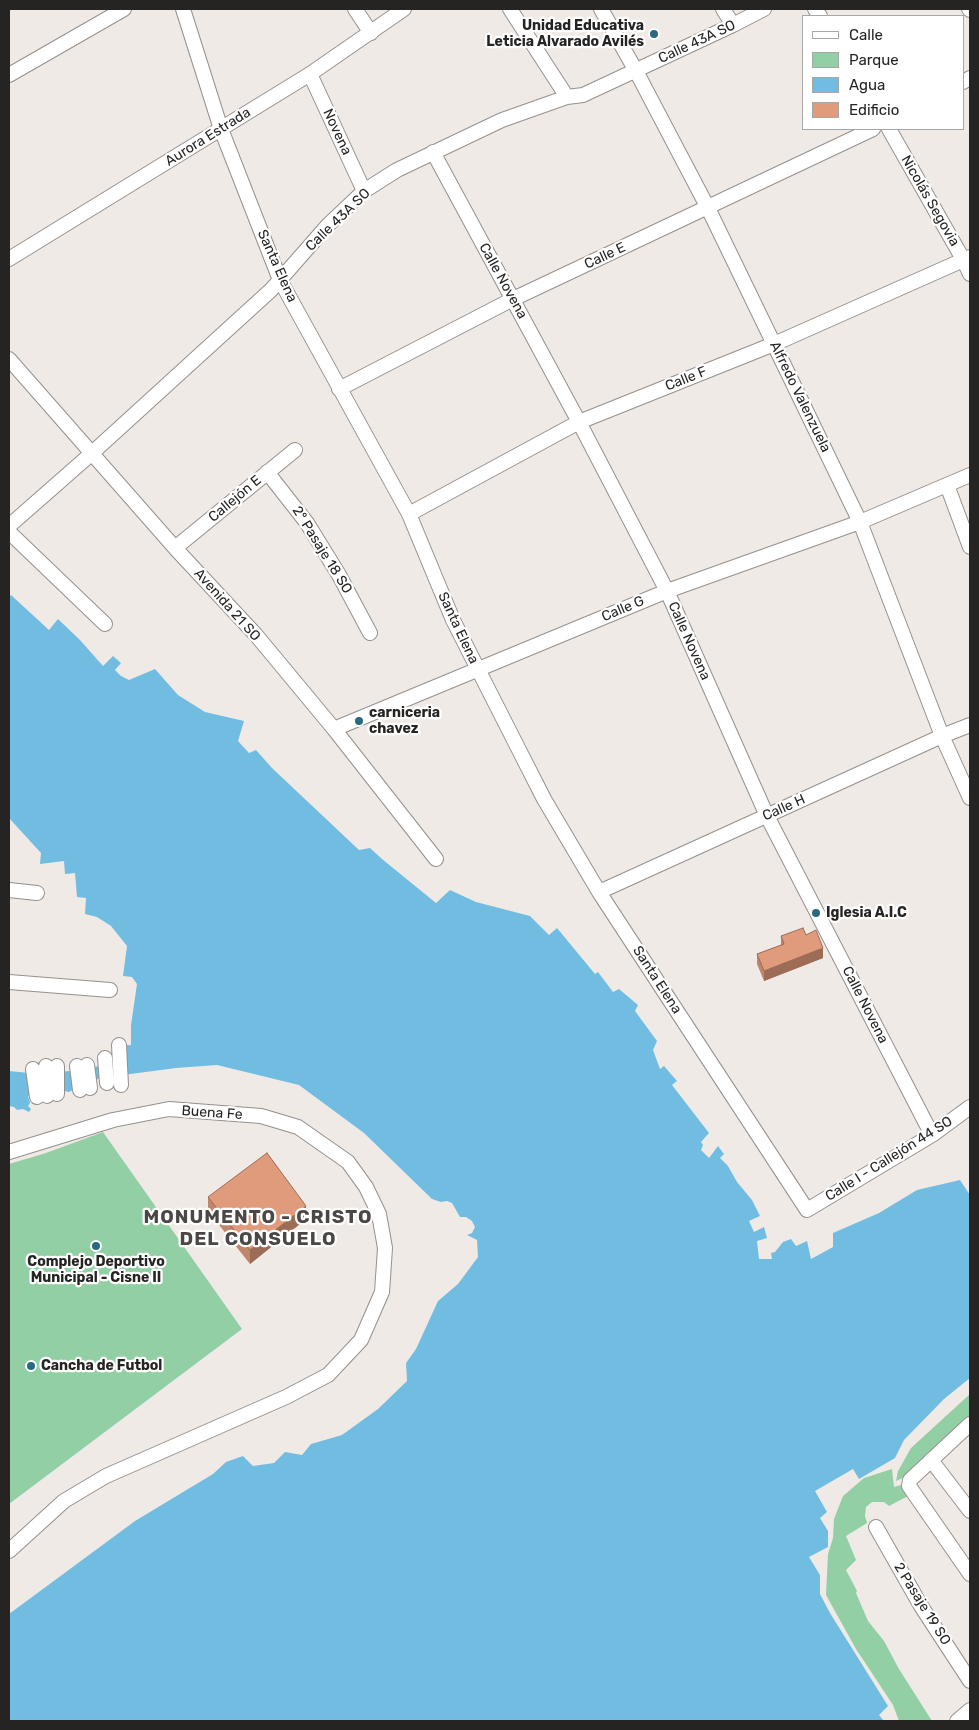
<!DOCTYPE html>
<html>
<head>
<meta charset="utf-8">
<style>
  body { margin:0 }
  #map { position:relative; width:979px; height:1730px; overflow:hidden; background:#f0eae7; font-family:Rubik,sans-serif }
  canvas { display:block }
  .frame { position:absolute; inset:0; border:10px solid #262423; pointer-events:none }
  .legend { position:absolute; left:802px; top:15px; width:162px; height:115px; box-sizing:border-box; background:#fff; border:1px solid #a8a7a7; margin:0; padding:6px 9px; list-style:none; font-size:15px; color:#262423 }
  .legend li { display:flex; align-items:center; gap:10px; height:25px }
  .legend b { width:25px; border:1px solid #a8a7a7 }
</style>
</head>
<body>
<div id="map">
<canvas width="979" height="1730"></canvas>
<div class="frame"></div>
<ul class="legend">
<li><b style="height:6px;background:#fff"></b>Calle</li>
<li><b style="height:14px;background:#92cfa4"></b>Parque</li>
<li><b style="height:14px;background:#71bde2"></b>Agua</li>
<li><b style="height:14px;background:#df9b7b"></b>Edificio</li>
</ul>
</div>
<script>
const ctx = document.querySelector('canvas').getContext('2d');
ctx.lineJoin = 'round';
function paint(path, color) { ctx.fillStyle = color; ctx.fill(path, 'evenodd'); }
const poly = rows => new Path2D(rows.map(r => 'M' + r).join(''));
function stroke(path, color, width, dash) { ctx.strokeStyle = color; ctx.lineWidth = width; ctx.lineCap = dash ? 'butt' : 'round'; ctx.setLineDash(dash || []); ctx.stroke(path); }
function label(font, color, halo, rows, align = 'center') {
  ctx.font = font + ' Rubik,sans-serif'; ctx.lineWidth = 4.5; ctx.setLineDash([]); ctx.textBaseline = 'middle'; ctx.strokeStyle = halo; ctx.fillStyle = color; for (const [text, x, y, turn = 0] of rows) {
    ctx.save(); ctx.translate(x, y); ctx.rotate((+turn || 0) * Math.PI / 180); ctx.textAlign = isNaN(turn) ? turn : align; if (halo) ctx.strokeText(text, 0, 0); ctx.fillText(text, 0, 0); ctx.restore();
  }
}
const green = poly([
  [103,1132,242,1329,9,1504,9,1164,46,1153],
  [970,1394,970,1420,909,1475,896,1481,898,1471,911,1448],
  [892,1469,894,1487,904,1484,910,1495,889,1506,884,1502,872,1502,866,1507,865,1516,867,1523,846,1536,856,1560,846,1570,857,1591,856,1593,868,1621,884,1641,899,1669,932,1721,899,1721,893,1705,856,1649,826,1595,828,1554,833,1538,834,1519,843,1496,864,1478]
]);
const water = poly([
  [11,595,49,630,58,619,80,640,103,666,113,656,121,663,115,670,121,676,129,680,155,669,178,695,205,712,244,721,238,741,249,753,256,750,272,768,359,850,370,848,382,859,436,903,450,890,476,902,530,916,549,935,557,928,595,974,598,972,613,992,619,989,638,1005,635,1011,657,1041,653,1050,660,1069,664,1066,677,1081,672,1085,709,1133,701,1142,703,1145,701,1150,709,1158,718,1146,724,1154,720,1158,728,1166,737,1182,752,1200,760,1216,749,1221,754,1232,764,1227,767,1238,757,1241,759,1259,772,1259,771,1253,775,1252,783,1242,791,1239,796,1246,807,1241,811,1259,833,1247,833,1233,879,1213,917,1190,960,1180,970,1195,970,1378,944,1399,904,1440,895,1458,859,1479,853,1469,815,1491,827,1512,820,1518,828,1531,828,1547,809,1557,820,1575,820,1594,830,1613,888,1706,879,1715,884,1721,9,1721,9,1614,135,1521,213,1474,226,1462,243,1456,253,1466,274,1463,285,1452,302,1455,311,1444,342,1435,378,1409,407,1381,406,1363,416,1349,438,1301,458,1284,478,1257,477,1240,467,1235,472,1233,475,1227,472,1221,466,1217,460,1217,452,1203,447,1201,441,1202,432,1199,364,1133,299,1085,217,1065,176,1068,100,1078,69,1092,60,1090,32,1093,28,1096,30,1103,28,1106,31,1109,29,1112,23,1109,17,1110,14,1107,9,1106,9,1071,29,1073,71,1071,117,1063,116,1046,131,1045,131,1025,137,984,132,977,123,976,127,946,111,926,97,917,85,914,86,898,77,897,75,873,65,874,64,861,40,864,41,853,9,818,9,597]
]);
const minor = poly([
  [183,9,221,129,280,280,409,514,453,620,516,744,544,799,599,892,807,1210,932,1135,970,1107],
  [355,9,371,33],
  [510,9,567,97],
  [601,9,636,71,708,208,860,522,942,736,970,798],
  [723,9,733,25],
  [815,9,820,16],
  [969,9,970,10],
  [310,74,364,191],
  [9,75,124,9],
  [963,82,970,78],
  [889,129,964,261,970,274],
  [433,152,579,422,667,591,767,816,932,1135],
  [9,259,310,74,404,9],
  [9,359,175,548,256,635,334,729,436,859],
  [339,389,513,299,873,129],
  [267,472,307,523,339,575,370,633],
  [947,485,970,547],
  [409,514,579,422,774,344,970,257],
  [9,526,91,454,271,290,328,225,364,191,397,170,502,120,567,97,583,95,733,25,764,9],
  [9,532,105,624],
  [175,548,295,450],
  [334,729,667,591,860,522,970,475],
  [9,890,37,893],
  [599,892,942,736,970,725],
  [9,982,110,990],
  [119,1045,121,1085],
  [105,1058,107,1083],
  [87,1065,90,1088],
  [46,1066,47,1096],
  [57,1066,57,1094],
  [77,1066,80,1090],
  [33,1069,37,1097],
  [9,1152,113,1120,169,1109,261,1116,298,1127,348,1162,366,1187,379,1214,385,1248,382,1292,361,1340,328,1375,286,1397,106,1476,64,1501,9,1551],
  [970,1424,910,1480,909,1486,970,1574],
  [931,1460,970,1511],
  [876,1527,921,1606,970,1681],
  [957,1721,970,1710]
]);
const wall = poly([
  [806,935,823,958,764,981,757,964,757,954,781,945,781,936],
  [208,1197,306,1219,250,1264,208,1211]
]);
const shadedWall = poly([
  [823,948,823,958,764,981,764,971],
  [306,1206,306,1219,250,1264,250,1250]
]);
const building = poly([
  [803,928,806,935,816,930,823,948,764,971,757,954,784,944,781,936,803,928],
  [267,1153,306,1206,250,1250,208,1197,267,1153]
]);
const markers = [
  [654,34,5,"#296b7e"],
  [359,721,5,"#296b7e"],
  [816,913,5,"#296b7e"],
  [96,1246,5,"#296b7e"],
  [31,1366,5,"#296b7e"]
];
const poiNames = [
  ["Unidad Educativa",644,26,"right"],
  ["Leticia Alvarado Avilés",644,42,"right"],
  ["carniceria",369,713],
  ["chavez",369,729],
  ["Iglesia A.I.C",826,913],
  ["Complejo Deportivo",96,1262,"center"],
  ["Municipal - Cisne II",96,1278,"center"],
  ["Cancha de Futbol",41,1366]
];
const streetNames = [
  ["Calle 43A SO",697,42,-25],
  ["Novena",337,132,65],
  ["Aurora Estrada",208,137,-32],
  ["Nicolás Segovia",930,201,60],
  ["Calle 43A SO",338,220,-44],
  ["Calle E",605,256,-25],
  ["Santa Elena",277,266,66],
  ["Calle Novena",503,281,61],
  ["Calle F",686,379,-22],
  ["Alfredo Valenzuela",800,397,64],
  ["Callejón E",235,499,-40],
  ["2° Pasaje 18 SO",322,550,58],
  ["Avenida 21 SO",227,605,48],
  ["Calle G",623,609,-23],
  ["Santa Elena",458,628,65],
  ["Calle Novena",689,641,66],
  ["Calle H",784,808,-24],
  ["Santa Elena",657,980,57],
  ["Calle Novena",865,1005,63],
  ["Buena Fe",212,1113,4],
  ["Calle I - Callejón 44 SO",889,1159,-32],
  ["2 Pasaje 19 SO",922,1604,58]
];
const districtNames = [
  ["MONUMENTO - CRISTO",258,1218],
  ["DEL CONSUELO",258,1240]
];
paint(green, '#92cfa4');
paint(water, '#71bde2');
stroke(minor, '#96908d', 16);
stroke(minor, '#fff', 14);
paint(wall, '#c0856a');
paint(shadedWall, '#9c6c56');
paint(building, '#df9b7b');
stroke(building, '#9c6c56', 1);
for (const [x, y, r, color] of markers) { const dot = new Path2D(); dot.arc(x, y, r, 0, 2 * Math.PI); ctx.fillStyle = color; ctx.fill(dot); stroke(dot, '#fff', 2); }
label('bold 14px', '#262423', '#fff', poiNames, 'left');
label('14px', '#262423', '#fff', streetNames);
ctx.letterSpacing = '1px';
label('bold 19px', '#4c4745', '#fff', districtNames);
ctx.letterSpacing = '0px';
</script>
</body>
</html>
